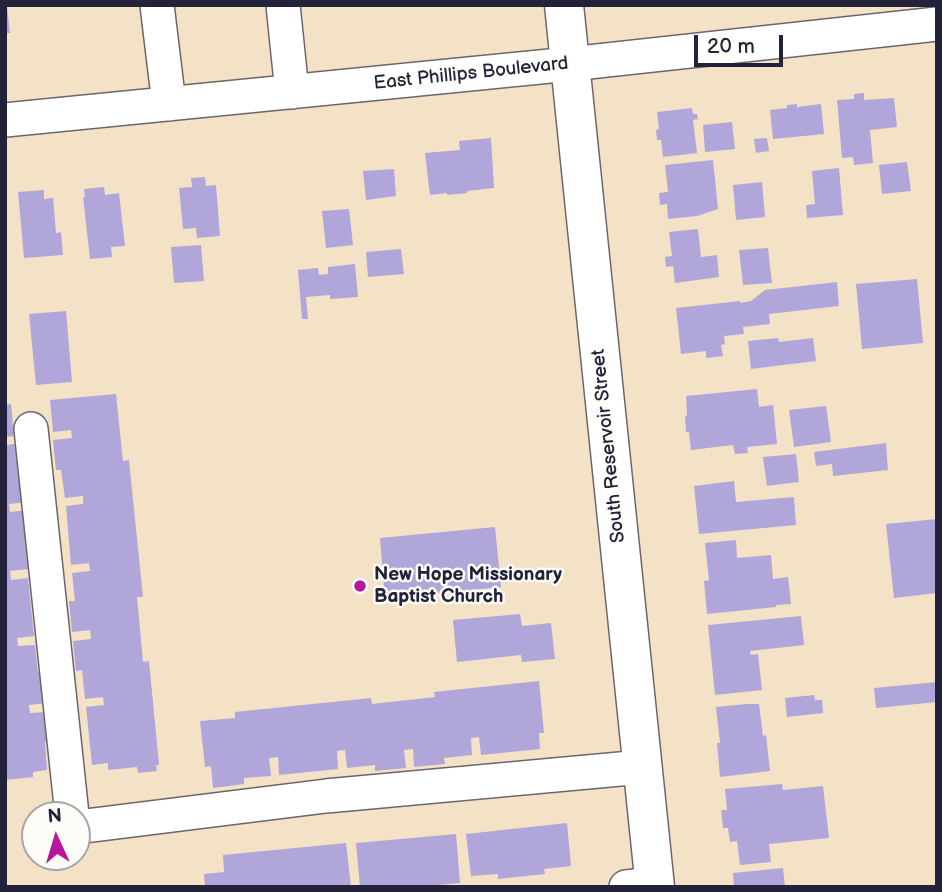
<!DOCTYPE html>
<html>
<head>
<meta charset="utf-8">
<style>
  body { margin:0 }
  #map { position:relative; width:942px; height:892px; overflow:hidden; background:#f4e2c7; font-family:"Balsamiq Sans",sans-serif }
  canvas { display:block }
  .frame { position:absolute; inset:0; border:7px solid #22223b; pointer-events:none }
  .north { position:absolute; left:21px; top:801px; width:70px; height:70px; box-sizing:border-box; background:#fdfcf7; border:2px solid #a5a5ac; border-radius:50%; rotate:356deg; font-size:19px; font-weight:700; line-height:28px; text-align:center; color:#22223b }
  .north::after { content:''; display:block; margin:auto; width:24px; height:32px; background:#b5179e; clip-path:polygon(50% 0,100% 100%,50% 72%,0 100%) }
  .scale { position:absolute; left:694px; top:35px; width:89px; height:32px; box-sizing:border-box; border:4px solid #22223b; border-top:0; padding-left:9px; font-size:21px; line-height:24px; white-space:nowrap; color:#22223b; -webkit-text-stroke:5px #fdfcf7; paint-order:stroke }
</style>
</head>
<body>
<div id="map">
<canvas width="942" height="892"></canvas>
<div class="frame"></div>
<div class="north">N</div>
<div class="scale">20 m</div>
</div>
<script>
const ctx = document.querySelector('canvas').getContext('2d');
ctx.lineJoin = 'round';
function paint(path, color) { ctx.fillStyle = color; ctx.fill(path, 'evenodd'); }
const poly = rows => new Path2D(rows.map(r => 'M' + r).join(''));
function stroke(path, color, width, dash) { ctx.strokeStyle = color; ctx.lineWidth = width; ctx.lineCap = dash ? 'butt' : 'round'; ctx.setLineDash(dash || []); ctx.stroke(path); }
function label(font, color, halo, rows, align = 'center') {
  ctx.font = font + ' "Balsamiq Sans",sans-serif'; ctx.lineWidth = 5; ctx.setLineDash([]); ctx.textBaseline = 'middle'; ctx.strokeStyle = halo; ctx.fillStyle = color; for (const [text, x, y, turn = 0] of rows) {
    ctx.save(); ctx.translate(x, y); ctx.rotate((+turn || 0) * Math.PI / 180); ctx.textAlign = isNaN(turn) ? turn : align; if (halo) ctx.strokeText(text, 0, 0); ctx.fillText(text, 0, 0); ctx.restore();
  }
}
const building = poly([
  [5,6,7,6,10,33,5,33],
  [864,93,864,100,894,98,897,127,870,130,873,163,854,165,853,157,842,158,837,100,854,99,854,94],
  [797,104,797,107,821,104,824,134,773,139,770,110,787,108,787,105],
  [692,108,693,114,697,114,698,119,693,120,697,153,663,157,661,140,657,140,656,130,659,129,657,112],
  [732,122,735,149,705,152,703,125],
  [491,138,494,188,467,191,467,193,447,195,447,193,430,195,425,153,460,150,459,141],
  [767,138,769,151,756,153,754,139],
  [713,160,718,209,697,216,668,219,667,204,660,205,659,193,668,192,665,165],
  [907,162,911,191,882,194,879,165],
  [839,168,843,215,807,218,806,205,815,204,812,171],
  [394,169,396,196,366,200,363,171],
  [205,177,206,186,216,185,220,236,197,238,196,228,183,229,179,188,192,187,191,178],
  [762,182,765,217,736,220,733,185],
  [104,187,105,195,119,193,125,246,111,247,112,257,90,259,83,197,85,197,84,189],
  [44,190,44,199,53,198,56,233,61,232,63,255,24,258,18,192],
  [349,209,353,245,326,248,322,211],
  [698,229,701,257,717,255,719,277,675,283,673,266,666,267,665,257,672,256,669,232],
  [201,245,204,281,174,283,171,247],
  [768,248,772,283,743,285,739,250],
  [401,249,404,274,368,277,366,252],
  [355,264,358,297,330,299,330,295,306,297,308,319,302,319,298,270,318,268,319,275,328,274,328,267],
  [917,279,923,343,862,349,856,284],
  [837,282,839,306,769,314,770,324,743,327,744,334,724,336,725,344,721,345,723,356,706,358,706,351,681,354,676,308,740,301,741,303,751,301,765,290],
  [66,311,72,382,36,385,29,314],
  [778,338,779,342,813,338,816,361,751,369,748,341],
  [757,389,759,407,773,405,777,444,747,447,748,453,735,454,733,445,691,450,689,432,686,432,685,416,687,416,686,396],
  [116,394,123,461,129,460,143,597,137,597,143,662,149,661,159,765,156,765,157,771,138,773,137,767,108,770,108,763,92,765,86,707,104,705,103,697,85,699,82,670,76,671,73,641,91,639,90,630,72,632,69,601,75,601,72,573,90,571,89,563,71,565,66,506,83,504,83,496,65,498,61,470,56,470,53,440,72,438,71,430,53,432,50,400],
  [11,404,14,436,5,437,5,405],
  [826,406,831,442,794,447,789,410],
  [886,443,888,470,833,476,832,464,816,466,814,452],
  [15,444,18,472,23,471,27,502,9,504,10,512,28,510,31,541,25,541,28,569,10,571,11,580,28,578,34,636,17,638,18,646,35,645,38,672,43,672,47,703,29,705,30,713,47,712,50,742,45,742,47,770,33,772,33,777,5,780,5,445],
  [796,454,799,482,767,486,763,457],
  [734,481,736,502,794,497,796,525,699,534,694,486],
  [937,519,937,593,894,598,886,524],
  [495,527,501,587,432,594,432,599,424,600,423,595,385,599,380,538],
  [736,540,737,558,771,555,773,579,788,577,791,604,776,605,776,607,707,614,704,581,709,580,705,543],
  [520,614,522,626,551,623,555,659,522,662,521,655,457,662,453,620],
  [801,616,804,645,750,651,751,655,758,654,762,690,715,695,708,625],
  [539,681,544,733,539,733,540,749,481,755,479,737,471,738,472,755,444,758,445,764,414,767,413,749,404,750,406,768,375,771,375,765,347,768,345,750,337,751,338,769,279,775,278,757,269,758,271,776,244,778,244,784,213,788,211,766,205,767,200,721,235,718,235,712,371,698,372,704,435,697,434,692],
  [937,682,937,702,876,708,874,688],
  [814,695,815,700,822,700,823,713,787,717,785,698],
  [747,704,759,704,763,736,766,735,770,771,720,777,717,743,720,743,716,707],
  [782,784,783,790,823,786,829,838,769,844,771,862,740,865,737,841,730,842,728,828,723,828,721,810,727,810,725,789],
  [567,823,571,866,544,869,545,874,498,879,498,874,471,876,466,834],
  [456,834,460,883,417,887,360,887,356,843],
  [346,843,351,887,205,887,204,874,224,872,223,855],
  [783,868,785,887,734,887,733,873]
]);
const minor = poly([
  [157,5,169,104],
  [283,5,292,92],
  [5,120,570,64,937,24],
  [31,429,72,815],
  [77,827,326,796,642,767],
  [626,887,654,884]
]);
const major = poly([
  [564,5,655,887]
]);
const markers = [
  [360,586,7,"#b5179e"]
];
const streetNames = [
  ["East Phillips Boulevard",471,74,-6],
  ["South Reservoir Street",609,446,-96]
];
const poiNames = [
  ["New Hope Missionary",374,575],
  ["Baptist Church",374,597]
];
paint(building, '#b0a6da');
stroke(minor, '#6c656c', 36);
stroke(major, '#6c656c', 41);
stroke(minor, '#fff', 33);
stroke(major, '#fff', 38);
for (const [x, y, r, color] of markers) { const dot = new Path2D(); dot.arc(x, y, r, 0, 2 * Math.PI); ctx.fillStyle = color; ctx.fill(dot); stroke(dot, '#fdfcf7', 2.5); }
label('19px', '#22223b', '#fdfcf7', streetNames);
label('bold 19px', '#22223b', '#fdfcf7', poiNames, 'left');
</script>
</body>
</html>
